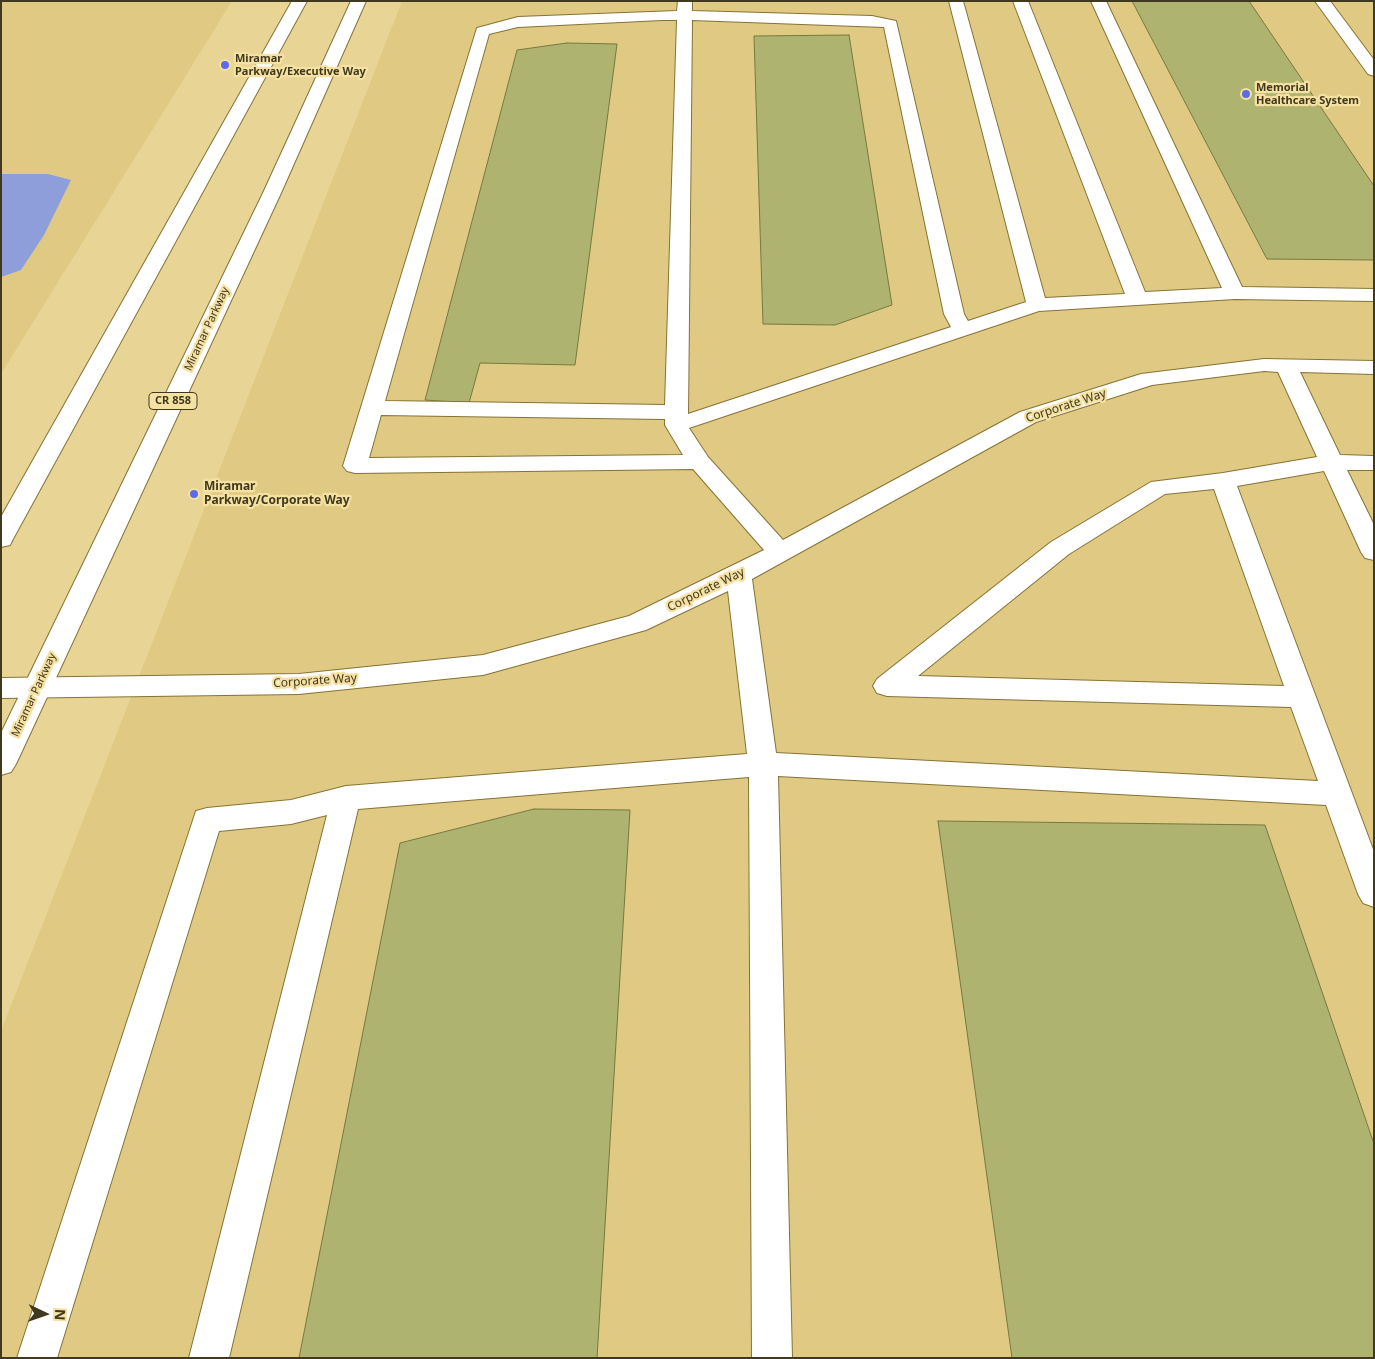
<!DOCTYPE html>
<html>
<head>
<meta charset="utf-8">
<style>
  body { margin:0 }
  #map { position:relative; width:1375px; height:1359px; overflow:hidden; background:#e8d495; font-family:"Noto Sans",sans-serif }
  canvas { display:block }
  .frame { position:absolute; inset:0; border:2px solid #41391f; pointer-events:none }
  .north { position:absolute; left:20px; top:1289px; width:50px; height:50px; -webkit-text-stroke:4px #f5e1a2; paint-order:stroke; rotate:93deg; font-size:14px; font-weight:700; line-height:20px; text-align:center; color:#41391f }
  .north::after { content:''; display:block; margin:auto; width:18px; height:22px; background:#41391f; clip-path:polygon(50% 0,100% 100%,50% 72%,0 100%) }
</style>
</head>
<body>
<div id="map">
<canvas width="1375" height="1359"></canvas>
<div class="frame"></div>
<div class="north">N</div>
</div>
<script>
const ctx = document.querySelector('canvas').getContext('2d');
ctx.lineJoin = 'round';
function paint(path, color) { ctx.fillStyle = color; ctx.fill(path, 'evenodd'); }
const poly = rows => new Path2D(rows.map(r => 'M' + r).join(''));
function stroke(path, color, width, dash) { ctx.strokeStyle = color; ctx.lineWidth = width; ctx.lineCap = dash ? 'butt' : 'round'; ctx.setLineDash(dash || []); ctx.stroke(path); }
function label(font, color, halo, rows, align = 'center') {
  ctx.font = font + ' "Noto Sans",sans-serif'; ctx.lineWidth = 4.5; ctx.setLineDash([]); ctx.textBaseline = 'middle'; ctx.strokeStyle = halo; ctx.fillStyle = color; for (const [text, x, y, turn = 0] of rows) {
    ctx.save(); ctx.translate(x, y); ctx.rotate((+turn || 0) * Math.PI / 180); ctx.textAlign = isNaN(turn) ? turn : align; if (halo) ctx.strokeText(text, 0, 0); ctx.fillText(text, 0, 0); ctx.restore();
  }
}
const built = poly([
  [1,1,232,1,1,374],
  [402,1,1374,1,1374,1358,1,1358,1,1031]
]);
const water = poly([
  [1,174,48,174,71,180,44,235,21,270,1,277]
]);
const building = poly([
  [1132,1,1249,1,1374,186,1374,260,1267,259,1132,1],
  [849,35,892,305,835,325,763,324,754,36,849,35],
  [567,43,617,44,575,365,480,363,469,403,425,400,517,50,567,43],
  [534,809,630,810,597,1358,299,1358,400,843,534,809],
  [938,821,1265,825,1374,1144,1374,1358,1012,1358,938,821]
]);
const minor = poly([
  [678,1,692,1,692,11,872,16,896,21,964,314,968,321,1026,302,949,1,963,1,1045,298,1125,294,1013,1,1028,1,1145,292,1222,288,1091,1,1106,1,1242,287,1374,289,1374,301,1235,299,1039,311,689,428,708,457,783,540,1020,412,1141,374,1264,359,1374,361,1374,374,1300,372,1340,455,1374,456,1374,470,1347,470,1374,525,1374,560,1365,558,1361,552,1324,471,1237,486,1374,852,1374,907,1363,903,1358,894,1326,805,778,776,792,1358,752,1358,749,777,358,809,229,1358,189,1358,327,815,291,824,219,831,57,1358,17,1358,196,811,207,808,291,800,346,786,747,754,728,591,646,630,483,675,299,694,1,698,1,678,299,674,483,655,629,616,764,550,693,469,355,473,347,471,343,466,477,28,518,17,677,11,678,1],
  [662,20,677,20,665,405,385,401,489,34,518,27,662,20],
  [692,20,884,27,944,314,951,327,688,414,692,20],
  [1264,371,1278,372,1317,457,1223,473,1151,482,1051,542,877,679,873,686,877,693,887,696,1291,707,1318,781,776,753,752,579,1036,422,1152,385,1264,371],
  [381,415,665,419,665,425,683,455,369,458,381,415],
  [1214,489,1284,686,918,676,1069,554,1165,494,1214,489],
  [1315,1,1330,1,1374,60,1374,76,1368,74,1315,1]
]);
const major = poly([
  [292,1,307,1,13,539,10,545,1,547,1,517,292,1],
  [351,1,366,1,281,193,16,764,11,772,1,775,1,733,263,193,351,1]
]);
const markers = [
  [225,65,5,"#5a6de4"],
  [1246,94,5,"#5a6de4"],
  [194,494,5,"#5a6de4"]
];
const farPoinames = [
  ["Miramar",235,59],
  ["Parkway/Executive Way",235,72],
  ["Memorial",1256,88],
  ["Healthcare System",1256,101]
];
const farStreetnames = [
  ["Miramar Parkway",207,329,-65],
  ["Miramar Parkway",34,695,-65]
];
const shields = [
  [173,401,48]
];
const shieldNames = [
  ["CR 858",173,401]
];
const streetNames = [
  ["Corporate Way",1066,406,-18],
  ["Corporate Way",706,590,-26],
  ["Corporate Way",315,681,-4]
];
const poiNames = [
  ["Miramar",204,487],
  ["Parkway/Corporate Way",204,501]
];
paint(built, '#e0c982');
paint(water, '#8e9eda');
paint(building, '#aeb470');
stroke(building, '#767a3d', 1);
stroke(minor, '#857336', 2);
stroke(major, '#857336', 2);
paint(minor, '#fff');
paint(major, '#fff');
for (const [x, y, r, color] of markers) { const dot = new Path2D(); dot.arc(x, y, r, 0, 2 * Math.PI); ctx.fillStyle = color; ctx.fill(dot); stroke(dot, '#f5e1a2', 2); }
label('bold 11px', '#41391f', '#f5e1a2', farPoinames, 'left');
label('11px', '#41391f', '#f5e1a2', farStreetnames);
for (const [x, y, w] of shields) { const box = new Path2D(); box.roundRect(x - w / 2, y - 8.5, w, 17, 4); ctx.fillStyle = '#f5e1a2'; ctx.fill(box); stroke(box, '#41391f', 1); }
label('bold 11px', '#41391f', null, shieldNames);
label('12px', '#41391f', '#f5e1a2', streetNames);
label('bold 12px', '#41391f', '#f5e1a2', poiNames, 'left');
</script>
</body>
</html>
